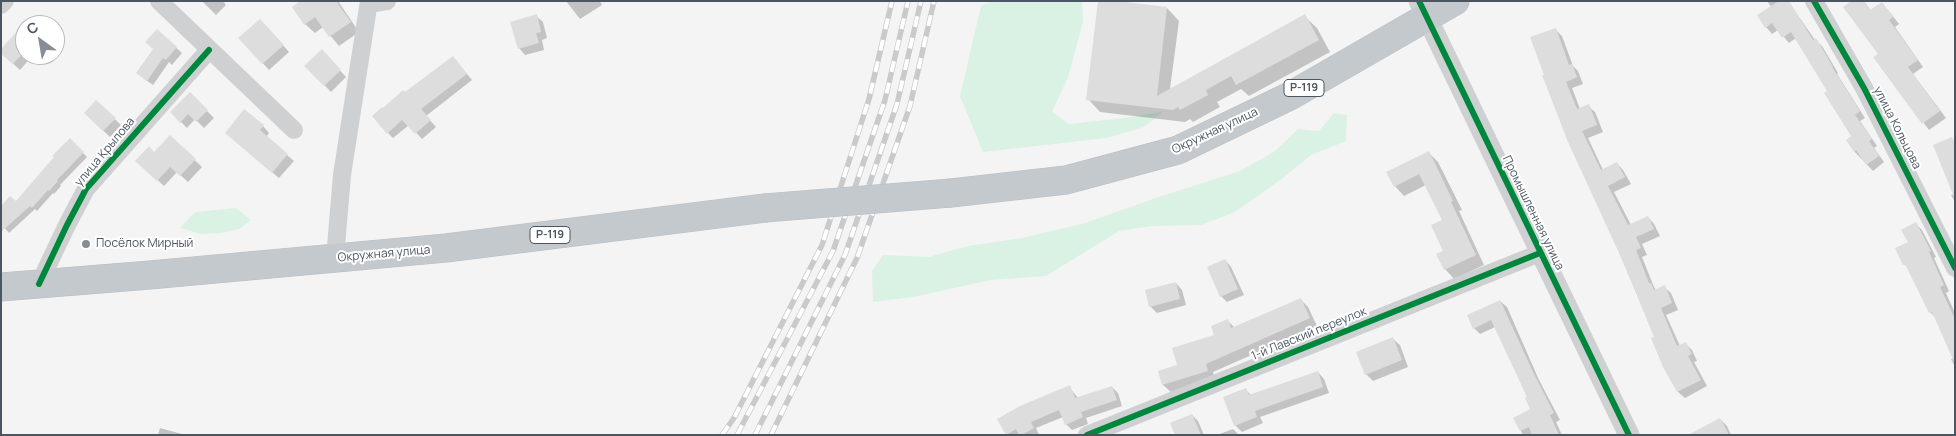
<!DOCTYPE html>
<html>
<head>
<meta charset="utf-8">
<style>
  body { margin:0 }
  #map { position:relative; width:1956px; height:436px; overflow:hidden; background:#f4f4f4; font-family:Manrope,sans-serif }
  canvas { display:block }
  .frame { position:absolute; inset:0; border:2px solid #4a5661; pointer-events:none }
  .north { position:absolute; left:15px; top:15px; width:50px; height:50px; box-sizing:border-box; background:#fff; border:1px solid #b7bbc0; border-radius:50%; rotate:328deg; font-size:14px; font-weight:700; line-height:20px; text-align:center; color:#4a5661 }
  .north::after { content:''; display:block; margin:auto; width:18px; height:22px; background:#868d94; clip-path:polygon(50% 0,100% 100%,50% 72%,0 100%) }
</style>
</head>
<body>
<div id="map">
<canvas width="1956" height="436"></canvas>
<div class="frame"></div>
<div class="north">С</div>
</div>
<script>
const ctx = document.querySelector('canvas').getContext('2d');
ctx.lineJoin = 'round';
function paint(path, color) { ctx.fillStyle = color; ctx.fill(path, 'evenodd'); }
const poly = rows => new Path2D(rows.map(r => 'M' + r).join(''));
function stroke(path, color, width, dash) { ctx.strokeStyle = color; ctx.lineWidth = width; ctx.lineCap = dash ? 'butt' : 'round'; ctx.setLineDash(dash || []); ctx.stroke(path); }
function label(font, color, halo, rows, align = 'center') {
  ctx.font = font + ' Manrope,sans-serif'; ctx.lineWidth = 4; ctx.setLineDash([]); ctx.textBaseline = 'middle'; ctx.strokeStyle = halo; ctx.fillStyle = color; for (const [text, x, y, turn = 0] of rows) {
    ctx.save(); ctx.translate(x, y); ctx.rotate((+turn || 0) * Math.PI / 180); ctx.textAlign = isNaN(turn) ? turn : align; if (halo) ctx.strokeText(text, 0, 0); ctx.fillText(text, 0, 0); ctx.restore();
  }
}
const green = poly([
  [992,1,1082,1,1083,22,1068,77,1052,112,1069,124,1125,118,1164,111,1144,127,1107,138,983,152,960,96,981,6],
  [1334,113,1347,115,1346,141,1311,155,1283,178,1235,212,1201,225,1152,226,1119,231,1046,276,991,280,913,297,873,302,872,271,883,255,929,257,968,246,1022,238,1082,224,1159,197,1240,171,1274,152,1298,129,1319,131],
  [236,208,251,220,239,229,221,233,201,234,180,228,195,212]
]);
const shadow = poly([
  [202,1,223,1,226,5,216,15],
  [302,1,338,1,359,32,339,46,323,27,315,33,305,24],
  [566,1,600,1,602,5,580,19],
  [1767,1,1788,1,1815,40,1822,46,1838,73,1837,74,1865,118,1860,121,1877,146,1874,148,1884,162,1873,171,1854,151,1853,137,1829,92,1796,38,1789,43,1778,30,1772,34,1766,27,1758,16,1772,8],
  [1864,1,1871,11,1882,3,1888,10,1899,24,1895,27,1923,67,1913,74,1946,118,1929,130,1875,57,1879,54],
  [1167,8,1179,21,1170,89,1304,16,1317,28,1330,52,1249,96,1241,89,1217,102,1220,107,1193,122,1190,119,1185,122,1100,112,1088,99],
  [536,16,543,22,547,38,542,40,544,50,525,55,519,48],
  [267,27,289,52,269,70,240,38],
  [1555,29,1562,36,1573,66,1578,71,1583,84,1572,88,1580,109,1588,106,1595,112,1603,132,1588,138,1603,170,1617,163,1623,170,1631,184,1614,192,1631,225,1648,217,1654,224,1660,236,1642,244,1647,255,1642,257,1654,287,1656,290,1664,287,1671,293,1678,310,1666,315,1680,346,1686,344,1692,350,1697,361,1694,362,1707,386,1685,398,1678,392,1664,366,1655,338,1545,75],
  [25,31,25,55,33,55,20,70,7,58],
  [157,31,182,53,172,65,169,62,153,85,143,78,154,50],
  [322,51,346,77,331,92,306,66],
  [453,57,472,80,426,116,436,127,422,139,409,125,393,138,388,133,405,94],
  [190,94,214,118,204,128,195,119,187,128,171,112],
  [96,101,121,125,110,137,92,120],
  [263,126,269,133,266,137,294,161,279,178,233,139],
  [170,137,202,167,188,182,177,172,164,186,137,161,154,153],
  [1952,139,1955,142,1955,202,1951,195,1954,194],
  [70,140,87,157,60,185,61,186,54,194,53,193,37,211,35,209,9,233,1,224,16,203],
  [1429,153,1438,162,1462,210,1459,211,1484,265,1454,279,1445,269,1443,221,1426,185,1404,196,1395,186],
  [1916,224,1922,230,1936,257,1934,258,1949,291,1946,293,1955,313,1955,367,1951,359,1954,358,1936,318,1930,312,1909,268,1904,264],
  [1225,260,1231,267,1244,295,1227,302,1221,296],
  [1176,283,1182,290,1186,305,1157,313,1150,306],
  [1300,299,1308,307,1317,326,1213,372,1215,379,1171,392,1163,385,1159,372,1179,365,1216,336,1228,321,1235,328],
  [1500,301,1507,307,1539,380,1560,420,1556,422,1562,435,1523,435,1515,418,1532,409,1528,398,1495,327,1480,334,1474,328],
  [1393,339,1400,345,1408,367,1373,381,1366,374],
  [1318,372,1324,379,1329,393,1260,417,1263,423,1242,432,1235,425,1246,390,1251,395],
  [1069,387,1078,398,1112,387,1118,393,1122,406,1086,418,1088,424,1072,430,1066,424,1063,417,1036,428,1039,435,1007,434],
  [1192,415,1198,421,1204,435,1177,435],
  [1720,419,1727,426,1731,435,1697,435],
  [160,428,182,434,182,435,158,435],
  [1233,429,1239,435,1217,435]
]);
const building = poly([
  [300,1,336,1,351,22,329,37,315,17,304,25,292,7],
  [1098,1,1117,1,1167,7,1157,96,1305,14,1319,40,1236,85,1231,76,1206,90,1208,95,1180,110,1178,107,1173,110,1086,100],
  [1779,1,1789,1,1813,40,1816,38,1833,67,1832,67,1860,111,1855,115,1872,139,1869,141,1879,156,1866,165,1856,150,1854,152,1846,140,1851,136,1824,93,1827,91,1791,32,1782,38,1772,23,1765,28,1757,15],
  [1851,1,1864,1,1870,10,1882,2,1893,17,1889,20,1918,60,1908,67,1940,111,1922,124,1873,57,1878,54,1843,7],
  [537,14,541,32,536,33,539,43,518,49,510,22],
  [260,19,284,45,262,64,238,38],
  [25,22,25,51,13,64,1,54,1,49],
  [1556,28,1569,65,1572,64,1577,77,1566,82,1577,109,1589,104,1597,125,1582,131,1601,170,1617,162,1625,177,1608,186,1628,225,1648,216,1654,229,1636,237,1641,248,1636,250,1649,283,1651,283,1654,290,1665,285,1672,303,1661,308,1677,346,1686,342,1692,354,1688,356,1701,380,1677,392,1663,367,1651,338,1654,337,1625,266,1568,142,1542,75,1544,75,1530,37],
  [157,29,177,47,166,60,163,58,147,81,136,73,153,49,145,42],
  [322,49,341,70,324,86,304,66],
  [453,56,467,74,421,109,431,120,415,134,402,120,387,134,372,116,382,107,383,108,403,90,405,92],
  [190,92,208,110,196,122,188,114,180,123,170,112],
  [96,100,116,118,103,131,84,113],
  [244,109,264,125,260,130,288,154,272,173,225,133],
  [170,135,196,159,180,176,170,167,157,181,135,161,149,146,154,152],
  [1952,137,1955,144,1954,197,1933,145],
  [70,138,84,152,57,180,58,181,49,191,48,190,32,208,30,206,1,232,1,206,10,196,16,201,54,157,52,156],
  [1429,151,1453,201,1451,202,1476,255,1444,270,1436,254,1443,251,1431,225,1442,220,1419,174,1394,187,1386,172],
  [1916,222,1931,251,1929,252,1944,285,1940,287,1955,319,1955,364,1932,312,1929,313,1905,264,1903,265,1895,248,1908,242,1901,230],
  [1225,259,1238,289,1220,297,1207,267],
  [1176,282,1180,299,1149,307,1145,290],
  [1301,298,1310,318,1206,364,1208,371,1162,385,1158,371,1177,365,1172,348,1214,335,1211,326,1228,319,1231,328],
  [1500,300,1533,372,1554,413,1550,415,1559,435,1532,435,1529,427,1520,431,1513,418,1530,409,1525,398,1527,397,1491,320,1473,329,1467,315],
  [1393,337,1402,360,1365,375,1356,352],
  [1318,371,1323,387,1255,411,1257,417,1234,426,1223,397,1246,388,1249,395],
  [1070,385,1075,398,1112,386,1117,400,1081,412,1083,417,1065,425,1059,410,1031,422,1034,428,1021,435,1019,435,1016,429,1006,435,997,419,1020,406],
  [1192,414,1201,435,1175,435,1170,423],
  [1720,418,1729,435,1688,435]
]);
const minor = poly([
  [159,1,294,130],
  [1814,1,1864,88,1955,268],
  [369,4,387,1],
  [1,5,5,1],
  [335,258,342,175,369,1],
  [39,284,67,225,86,189,209,50],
  [1087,435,1540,253]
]);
const tertiary = poly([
  [1419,1,1629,435]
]);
const trunk = poly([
  [951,193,1066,180,1178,150,1290,96,1455,1],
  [1,287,150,275,446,248,765,208]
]);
const rail = poly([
  [722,435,734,418,822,245,869,99,892,1],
  [737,435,833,251,885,100,908,1],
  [755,435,845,255,897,104,921,1],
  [771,435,857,258,910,106,934,1]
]);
const trunkBridge = poly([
  [765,208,951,193]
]);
const cycleway = poly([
  [1419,1,1629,435],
  [1814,1,1864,88,1955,268],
  [39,284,67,225,86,189,209,50],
  [1087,435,1540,253]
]);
const markers = [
  [86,244,5,"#868d94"]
];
const shields = [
  [1304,88,40],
  [550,235,40]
];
const shieldNames = [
  ["Р-119",1304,88],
  ["Р-119",550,235]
];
const streetNames = [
  ["улица Кольцова",1897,128,63],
  ["Окружная улица",1215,131,-25],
  ["улица Крылова",105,152,-50],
  ["Промышленная улица",1533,213,64],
  ["Окружная улица",384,254,-5],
  ["1-й Лавский переулок",1309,334,-22]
];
const poiNames = [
  ["Посёлок Мирный",96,244]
];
paint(green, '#d9f2e3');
paint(shadow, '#0003');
paint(building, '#ddddde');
stroke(trunk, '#b9bec3', 29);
stroke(minor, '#ced0d2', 18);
stroke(tertiary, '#ced0d2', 21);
stroke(trunk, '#c4c9cd', 28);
stroke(rail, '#c9cacc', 5.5);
stroke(rail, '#fff', 4, [11]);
stroke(trunkBridge, '#b9bec3', 29, []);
stroke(trunkBridge, '#c4c9cd', 28);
stroke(cycleway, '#00873e', 6);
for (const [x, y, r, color] of markers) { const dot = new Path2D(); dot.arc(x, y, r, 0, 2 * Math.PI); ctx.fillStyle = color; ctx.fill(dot); stroke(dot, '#fff', 2); }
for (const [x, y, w] of shields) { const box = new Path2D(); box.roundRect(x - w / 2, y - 8.5, w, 17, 4); ctx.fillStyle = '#fff'; ctx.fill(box); stroke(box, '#4a5661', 1); }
label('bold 11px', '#4a5661', null, shieldNames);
label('12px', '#4a5661', '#fff', streetNames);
label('12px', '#4a5661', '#fff', poiNames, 'left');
</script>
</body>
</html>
